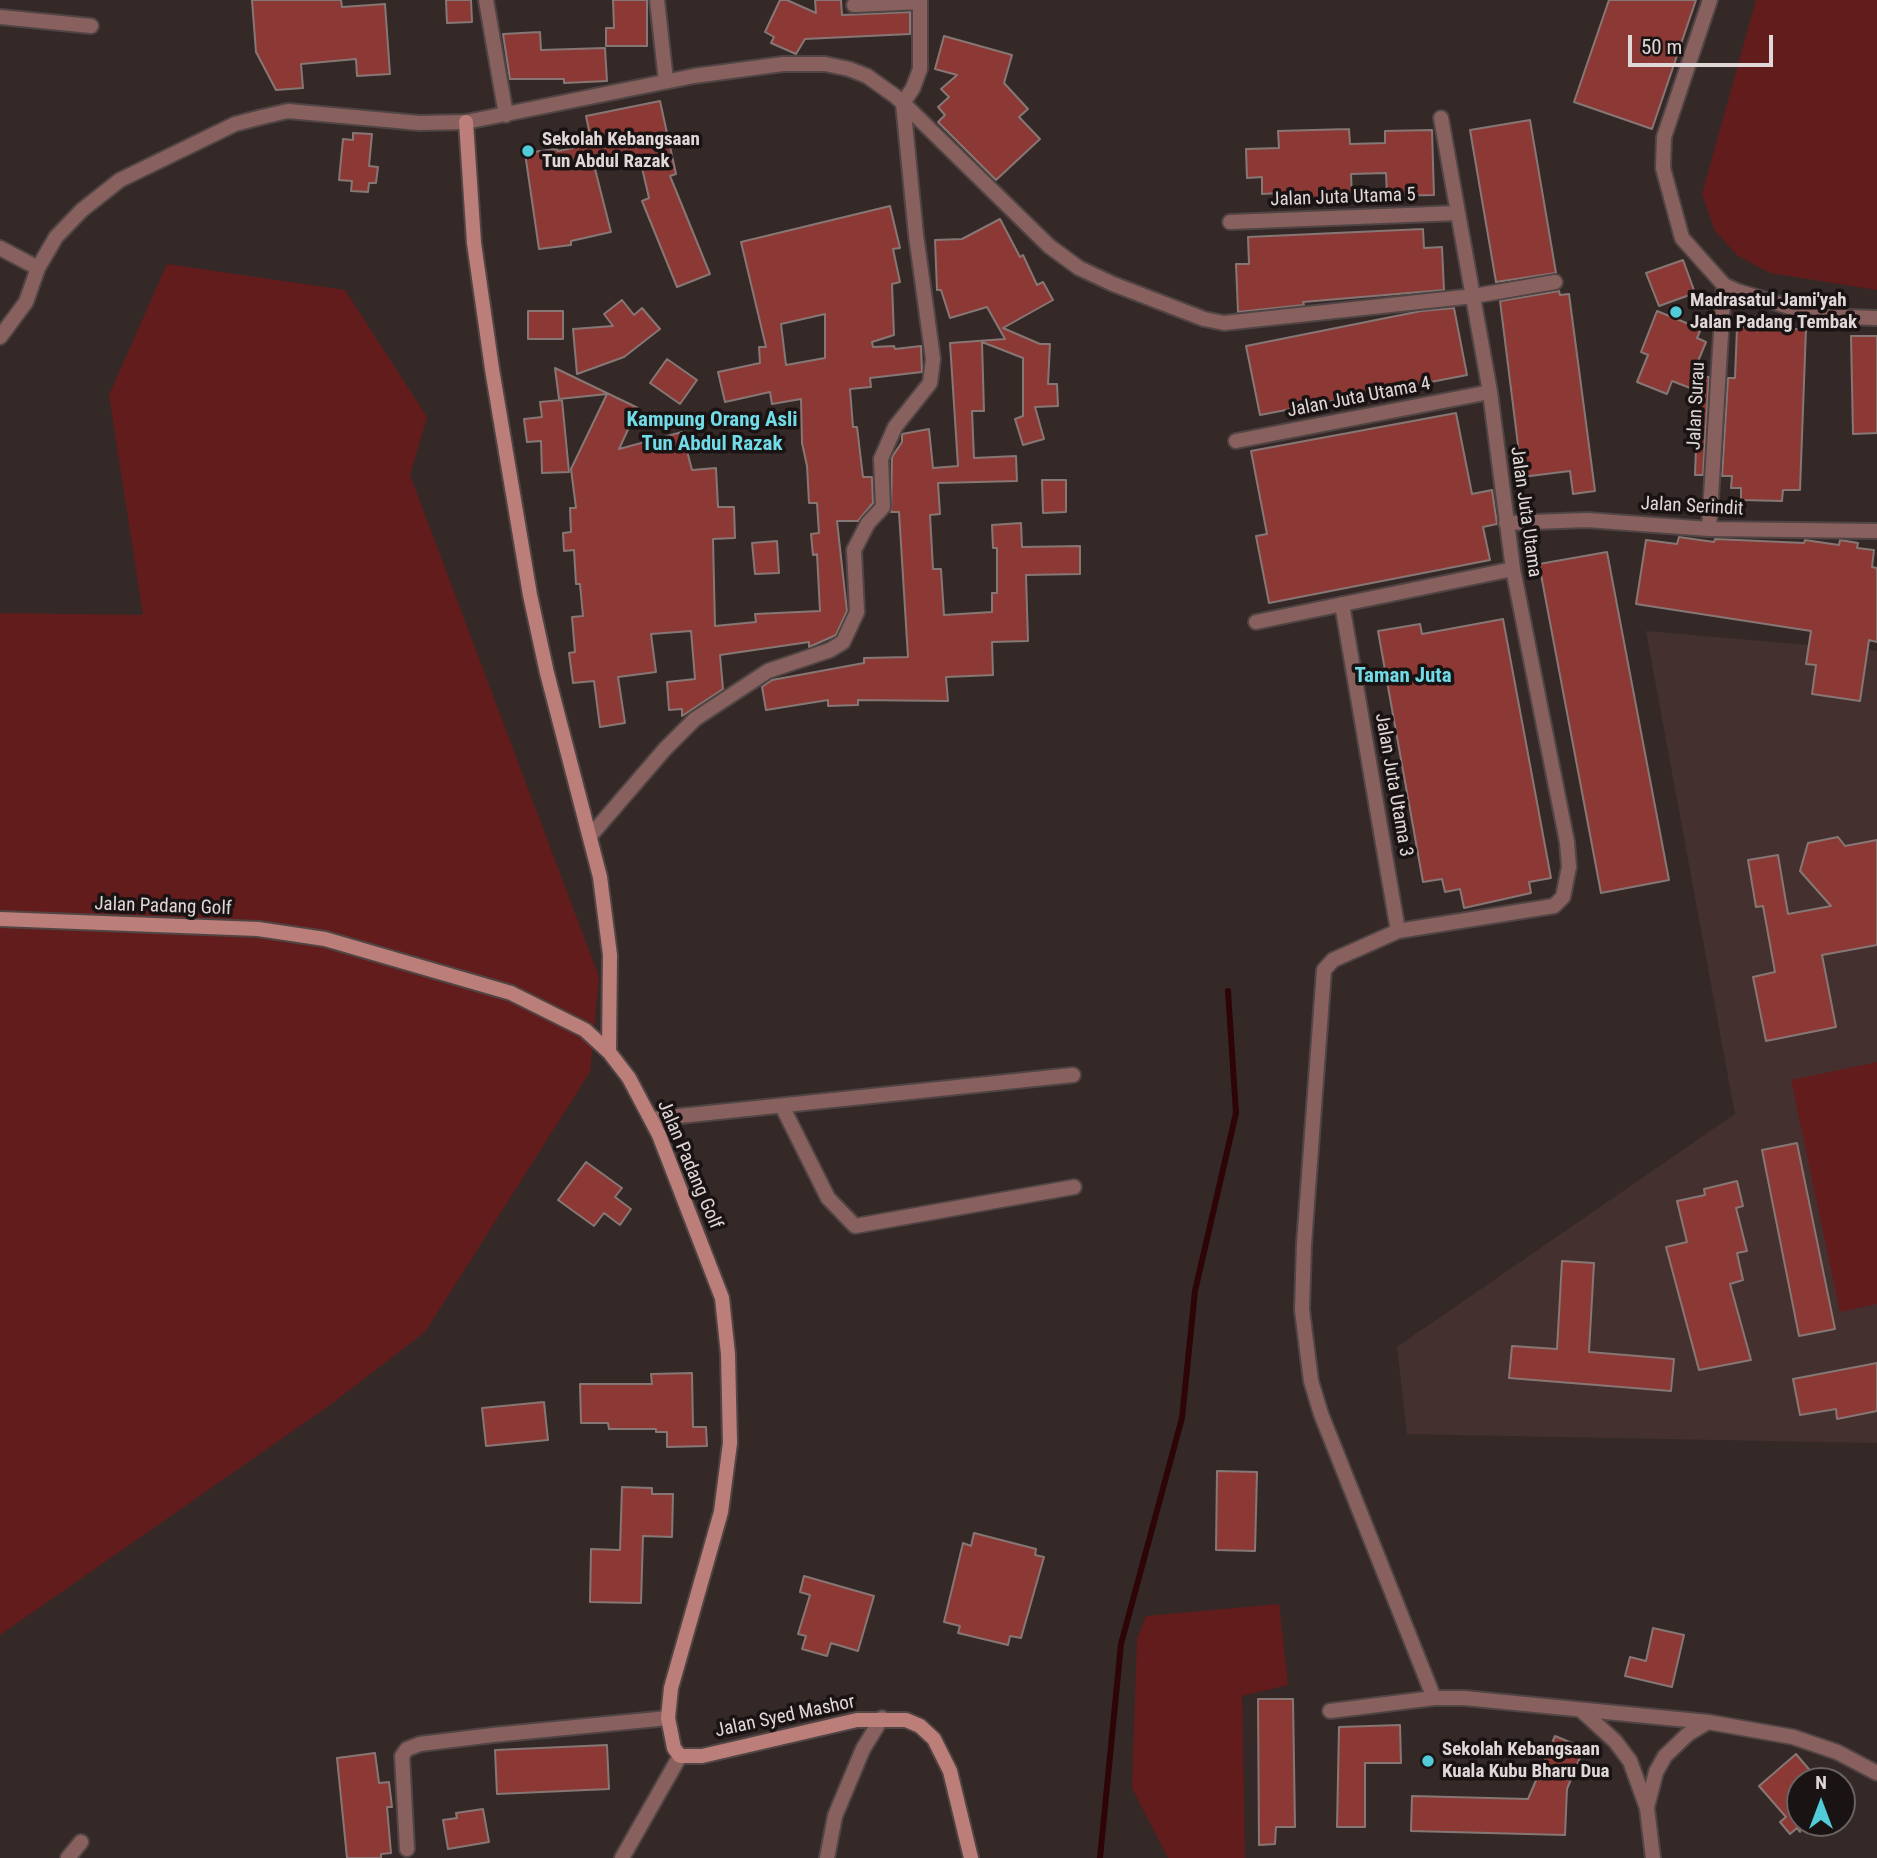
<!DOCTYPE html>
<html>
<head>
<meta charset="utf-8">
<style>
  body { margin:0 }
  #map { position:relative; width:1877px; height:1858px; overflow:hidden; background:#352928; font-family:"Roboto Condensed",sans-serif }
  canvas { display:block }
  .north { position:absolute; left:1786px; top:1767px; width:70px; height:70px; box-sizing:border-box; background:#191313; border:2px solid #696261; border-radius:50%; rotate:0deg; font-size:19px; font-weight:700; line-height:28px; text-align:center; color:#e0d8d7 }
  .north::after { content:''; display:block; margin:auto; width:24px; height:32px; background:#52cbd8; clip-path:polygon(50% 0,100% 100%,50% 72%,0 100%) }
  .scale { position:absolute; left:1628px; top:35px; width:145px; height:32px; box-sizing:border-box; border:4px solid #e0d8d7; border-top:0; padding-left:9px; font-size:21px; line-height:24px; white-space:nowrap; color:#e0d8d7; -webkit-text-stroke:5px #191313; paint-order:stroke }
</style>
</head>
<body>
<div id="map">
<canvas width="1877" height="1858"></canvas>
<div class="north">N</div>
<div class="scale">50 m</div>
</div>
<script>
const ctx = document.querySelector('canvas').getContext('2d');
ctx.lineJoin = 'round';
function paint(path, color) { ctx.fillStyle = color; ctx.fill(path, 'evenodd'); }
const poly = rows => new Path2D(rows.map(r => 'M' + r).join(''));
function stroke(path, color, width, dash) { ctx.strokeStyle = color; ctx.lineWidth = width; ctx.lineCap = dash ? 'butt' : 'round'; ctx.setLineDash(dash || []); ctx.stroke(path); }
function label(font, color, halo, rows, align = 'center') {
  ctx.font = font + ' "Roboto Condensed",sans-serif'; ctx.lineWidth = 7; ctx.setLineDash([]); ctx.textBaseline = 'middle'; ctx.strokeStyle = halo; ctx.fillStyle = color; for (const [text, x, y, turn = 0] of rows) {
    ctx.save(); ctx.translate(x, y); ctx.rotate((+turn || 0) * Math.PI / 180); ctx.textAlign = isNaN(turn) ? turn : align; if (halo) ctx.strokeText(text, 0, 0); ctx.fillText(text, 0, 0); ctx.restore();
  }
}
const built = poly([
  [1646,631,1877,651,1877,1443,1407,1434,1397,1347,1735,1114]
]);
const green = poly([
  [1756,0,1877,0,1877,290,1770,273,1737,255,1715,231,1702,194],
  [167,264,345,290,427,417,410,475,599,977,590,1072,425,1332,330,1405,0,1635,0,613,143,615,109,395],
  [1877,1062,1877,1304,1840,1312,1791,1080],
  [1279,1604,1288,1685,1242,1696,1245,1858,1168,1858,1132,1788,1137,1639,1146,1616]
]);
const stream = poly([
  [1100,1858,1121,1644,1182,1418,1195,1291,1236,1113,1228,991]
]);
const building = poly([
  [252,0,341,0,342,7,385,4,390,74,357,76,356,59,301,64,303,88,276,90,256,52,252,0],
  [446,0,471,0,472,22,447,23,446,0],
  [613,0,647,0,647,46,606,46,606,28,614,28,613,0],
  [780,0,787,0,816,13,815,0,841,0,842,15,910,12,910,34,805,39,796,54,771,43,774,37,765,32,780,0],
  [1609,0,1696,0,1652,129,1574,102,1609,0],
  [540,32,541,50,605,48,607,81,564,83,564,79,510,79,503,34,540,32],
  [944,36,1012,55,1004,83,1028,109,1019,117,1040,139,996,180,938,122,945,115,938,107,949,97,941,89,957,75,935,69,944,36],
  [660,101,676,174,670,176,710,274,677,287,642,201,649,198,639,155,594,165,611,232,571,241,571,245,539,249,525,153,557,149,558,151,592,144,586,116,660,101],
  [1530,120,1556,273,1496,282,1470,130,1530,120],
  [1349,129,1350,144,1385,143,1385,131,1432,130,1434,195,1387,196,1386,173,1351,174,1352,197,1280,199,1280,193,1262,194,1262,177,1247,178,1246,149,1279,148,1278,131,1349,129],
  [353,133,372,134,369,166,378,167,376,183,369,183,368,192,351,191,352,181,339,180,343,139,353,140,353,133],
  [890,206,900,248,893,249,900,282,892,284,894,335,872,342,873,347,894,346,895,349,921,346,922,372,870,378,871,387,850,389,853,427,857,427,863,477,872,477,873,503,858,521,837,521,847,611,836,635,809,647,809,642,720,655,723,689,682,716,682,709,669,710,667,682,695,679,691,631,651,634,656,672,618,677,625,723,600,727,594,681,573,683,569,653,575,652,572,617,583,616,580,584,576,584,574,550,564,551,563,533,571,532,570,508,576,508,571,469,607,394,559,399,555,368,638,408,619,449,682,432,692,470,716,468,718,507,734,507,735,538,713,539,715,626,756,622,755,614,820,611,817,554,813,555,811,534,819,533,817,503,809,503,807,466,802,443,801,399,772,404,770,392,725,402,718,372,760,363,759,347,766,347,741,242,890,206],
  [825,314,825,358,786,365,781,324,825,314],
  [1000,219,1020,257,1023,255,1037,285,1043,282,1053,300,1003,328,1040,344,1050,344,1048,384,1057,384,1058,406,1035,407,1044,439,1023,445,1015,419,1023,416,1023,358,982,342,984,411,972,411,974,458,1016,456,1017,481,938,483,940,514,930,515,933,569,941,569,944,615,992,612,992,593,997,593,997,548,993,548,992,525,1021,523,1022,547,1080,546,1080,574,1026,575,1028,641,992,642,993,675,946,677,948,701,858,700,858,705,828,706,828,700,766,710,762,687,772,680,864,663,864,658,908,657,899,512,891,512,892,457,902,442,902,434,929,429,933,468,958,466,950,343,1005,339,987,307,950,318,941,290,937,290,935,240,962,239,1000,219],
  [1423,229,1424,248,1442,247,1444,290,1303,302,1304,305,1238,312,1236,264,1249,264,1248,237,1423,229],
  [1683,260,1695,293,1659,306,1646,273,1683,260],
  [1559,291,1560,295,1569,294,1595,491,1573,494,1570,471,1522,477,1500,301,1559,291],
  [622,300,634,315,642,308,660,329,624,357,577,374,573,329,613,326,604,314,622,300],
  [1454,308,1467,375,1260,415,1246,346,1421,311,1454,308],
  [528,311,563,311,563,339,528,339,528,311],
  [1657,311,1701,329,1697,338,1706,342,1692,376,1709,377,1703,475,1695,475,1698,391,1672,381,1667,394,1637,382,1648,355,1641,352,1657,311],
  [1751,316,1790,317,1792,329,1806,329,1800,490,1783,490,1782,501,1741,500,1741,488,1731,488,1732,476,1722,476,1728,378,1735,378,1737,327,1751,327,1751,316],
  [1851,336,1877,336,1877,433,1853,434,1851,336],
  [667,359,697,380,680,404,650,383,667,359],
  [562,400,569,472,542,473,541,441,527,442,524,419,542,417,540,402,562,400],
  [1456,413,1472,494,1492,490,1497,524,1483,527,1490,560,1269,603,1256,536,1267,534,1251,451,1456,413],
  [1042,480,1066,480,1066,512,1043,513,1042,480],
  [1679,537,1714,542,1715,539,1804,543,1805,540,1839,545,1840,540,1858,543,1857,548,1874,550,1872,567,1877,568,1877,642,1869,640,1860,701,1812,694,1816,665,1806,664,1811,631,1636,604,1646,540,1677,544,1679,537],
  [777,541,779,573,755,574,752,543,777,541],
  [1607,552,1669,880,1601,893,1539,564,1607,552],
  [1503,619,1551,878,1529,882,1531,893,1464,908,1460,889,1445,892,1442,879,1423,882,1378,631,1420,624,1422,634,1503,619],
  [1838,837,1845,846,1877,840,1877,945,1822,955,1836,1027,1766,1041,1753,977,1775,972,1763,906,1756,907,1748,860,1778,855,1788,914,1831,906,1800,871,1808,843,1838,837],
  [1797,1143,1835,1329,1799,1336,1762,1150,1797,1143],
  [586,1162,622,1188,615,1197,631,1209,620,1225,604,1213,594,1226,558,1200,586,1162],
  [1737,1181,1743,1206,1736,1208,1747,1251,1737,1253,1743,1280,1730,1284,1751,1360,1699,1370,1666,1247,1687,1242,1677,1201,1705,1195,1704,1189,1737,1181],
  [1562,1261,1594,1263,1589,1352,1674,1359,1671,1391,1509,1378,1512,1346,1557,1349,1562,1261],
  [1877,1363,1877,1411,1837,1419,1836,1409,1800,1415,1793,1379,1877,1363],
  [692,1373,693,1427,706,1427,707,1446,667,1447,667,1432,656,1432,656,1429,609,1429,608,1423,581,1423,580,1384,652,1384,651,1374,692,1373],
  [544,1402,548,1440,486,1446,482,1408,544,1402],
  [1217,1471,1257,1472,1255,1551,1216,1550,1217,1471],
  [622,1487,652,1488,652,1494,673,1494,672,1537,643,1536,641,1603,590,1602,591,1549,620,1550,622,1487],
  [974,1533,1036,1549,1035,1555,1044,1557,1021,1638,1010,1636,1008,1645,958,1633,960,1626,944,1622,963,1543,971,1546,974,1533],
  [804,1576,874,1596,858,1651,831,1643,827,1656,802,1649,806,1636,798,1634,810,1595,800,1592,804,1576],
  [1653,1628,1684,1635,1672,1687,1625,1676,1630,1657,1646,1661,1653,1628],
  [1258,1699,1293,1699,1295,1827,1276,1827,1275,1844,1259,1845,1258,1699],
  [1400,1725,1401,1763,1365,1763,1365,1827,1337,1827,1339,1727,1400,1725],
  [1555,1736,1584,1748,1567,1789,1565,1835,1411,1831,1412,1796,1528,1799,1555,1736],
  [607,1745,609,1789,497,1794,495,1750,607,1745],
  [375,1753,379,1783,389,1782,392,1807,387,1807,391,1853,381,1854,381,1858,347,1858,337,1758,375,1753],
  [1796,1754,1819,1781,1800,1781,1800,1832,1797,1828,1790,1834,1780,1822,1786,1817,1759,1786,1796,1754],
  [483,1809,489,1842,448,1849,443,1820,457,1818,456,1813,483,1809]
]);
const street = poly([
  [486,0,506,115],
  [657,0,666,81],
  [920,0,920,69,913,88,903,103,1049,246,1079,268,1113,284,1204,319,1224,323,1474,296,1555,282],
  [1710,0,1664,137,1663,168,1682,238,1724,285,1737,291,1819,316,1877,318],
  [854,5,920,2],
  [0,17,91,26],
  [1230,222,1458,213],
  [0,248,38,268],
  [0,337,26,302,38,268,56,237,82,210,120,180,235,124,262,117,288,111,419,123,466,122,694,76,783,64,825,64,849,69,867,76,895,96,903,103,916,235,933,359,930,383,895,427,881,459,883,507,868,523,854,550,857,612,843,642,830,650,768,671,695,719,665,749,591,835],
  [1236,441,1490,392],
  [1506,523,1587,520,1709,529,1877,531],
  [1709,529,1724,285],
  [1342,604,1398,931],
  [1256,622,1513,569],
  [782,1106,828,1198,855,1226,1074,1187],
  [651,1119,1073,1075],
  [1434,1698,1321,1414,1311,1381,1302,1310,1304,1244,1324,970,1333,960,1398,931,1554,906,1563,897,1569,867,1567,842,1513,569,1490,392,1441,118],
  [1581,1710,1615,1741,1630,1761,1647,1808,1653,1858],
  [1330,1711,1434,1698,1464,1698,1708,1722,1793,1737,1837,1752,1877,1773],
  [1647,1807,1656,1772,1665,1756,1688,1734,1708,1722],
  [407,1849,402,1756,407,1749,420,1744,493,1735,668,1718],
  [68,1858,81,1842],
  [622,1858,680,1756],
  [827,1858,835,1816,863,1749,882,1718]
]);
const secondary = poly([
  [466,122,474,243,492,369,530,595,547,673,600,877,610,955,609,1052],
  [0,919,258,929,325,939,511,993,585,1030,609,1052,629,1078,659,1135,722,1298,728,1354,730,1443,721,1512,671,1688,668,1718,674,1748,680,1756,702,1756,857,1720,906,1720,920,1726,934,1739,950,1771,971,1858]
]);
const markers = [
  [528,151,7,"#52cbd8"],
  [1676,312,7,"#52cbd8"],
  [1428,1761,7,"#52cbd8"]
];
const poiNames = [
  ["Sekolah Kebangsaan",542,140],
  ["Tun Abdul Razak",542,162],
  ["Madrasatul Jami'yah",1690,301],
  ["Jalan Padang Tembak",1690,323],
  ["Sekolah Kebangsaan",1442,1750],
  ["Kuala Kubu Bharu Dua",1442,1772]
];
const streetNames = [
  ["Jalan Juta Utama 5",1343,198,-2],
  ["Jalan Juta Utama 4",1359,398,-11],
  ["Jalan Surau",1697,406,-87],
  ["Jalan Serindit",1692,507,3],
  ["Jalan Juta Utama",1525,512,82],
  ["Jalan Juta Utama 3",1393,785,80],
  ["Jalan Padang Golf",163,907,2],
  ["Jalan Padang Golf",689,1165,67],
  ["Jalan Syed Mashor",785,1717,-12]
];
const neighbourhoodNames = [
  ["Kampung Orang Asli",712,421],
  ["Tun Abdul Razak",712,445],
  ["Taman Juta",1403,677]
];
paint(built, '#44312f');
paint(green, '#621c1b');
stroke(stream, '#2e0506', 6);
paint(building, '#8c3936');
stroke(building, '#867775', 2);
stroke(street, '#504544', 18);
stroke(secondary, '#504544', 18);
stroke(street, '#88615e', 14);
stroke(secondary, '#bb7e79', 14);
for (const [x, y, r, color] of markers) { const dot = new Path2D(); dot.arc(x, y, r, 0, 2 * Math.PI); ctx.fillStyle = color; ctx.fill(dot); stroke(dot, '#191313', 2.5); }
label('bold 19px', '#e0d8d7', '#191313', poiNames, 'left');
label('19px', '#e0d8d7', '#191313', streetNames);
label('bold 21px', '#71dce8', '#191313', neighbourhoodNames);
</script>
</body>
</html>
